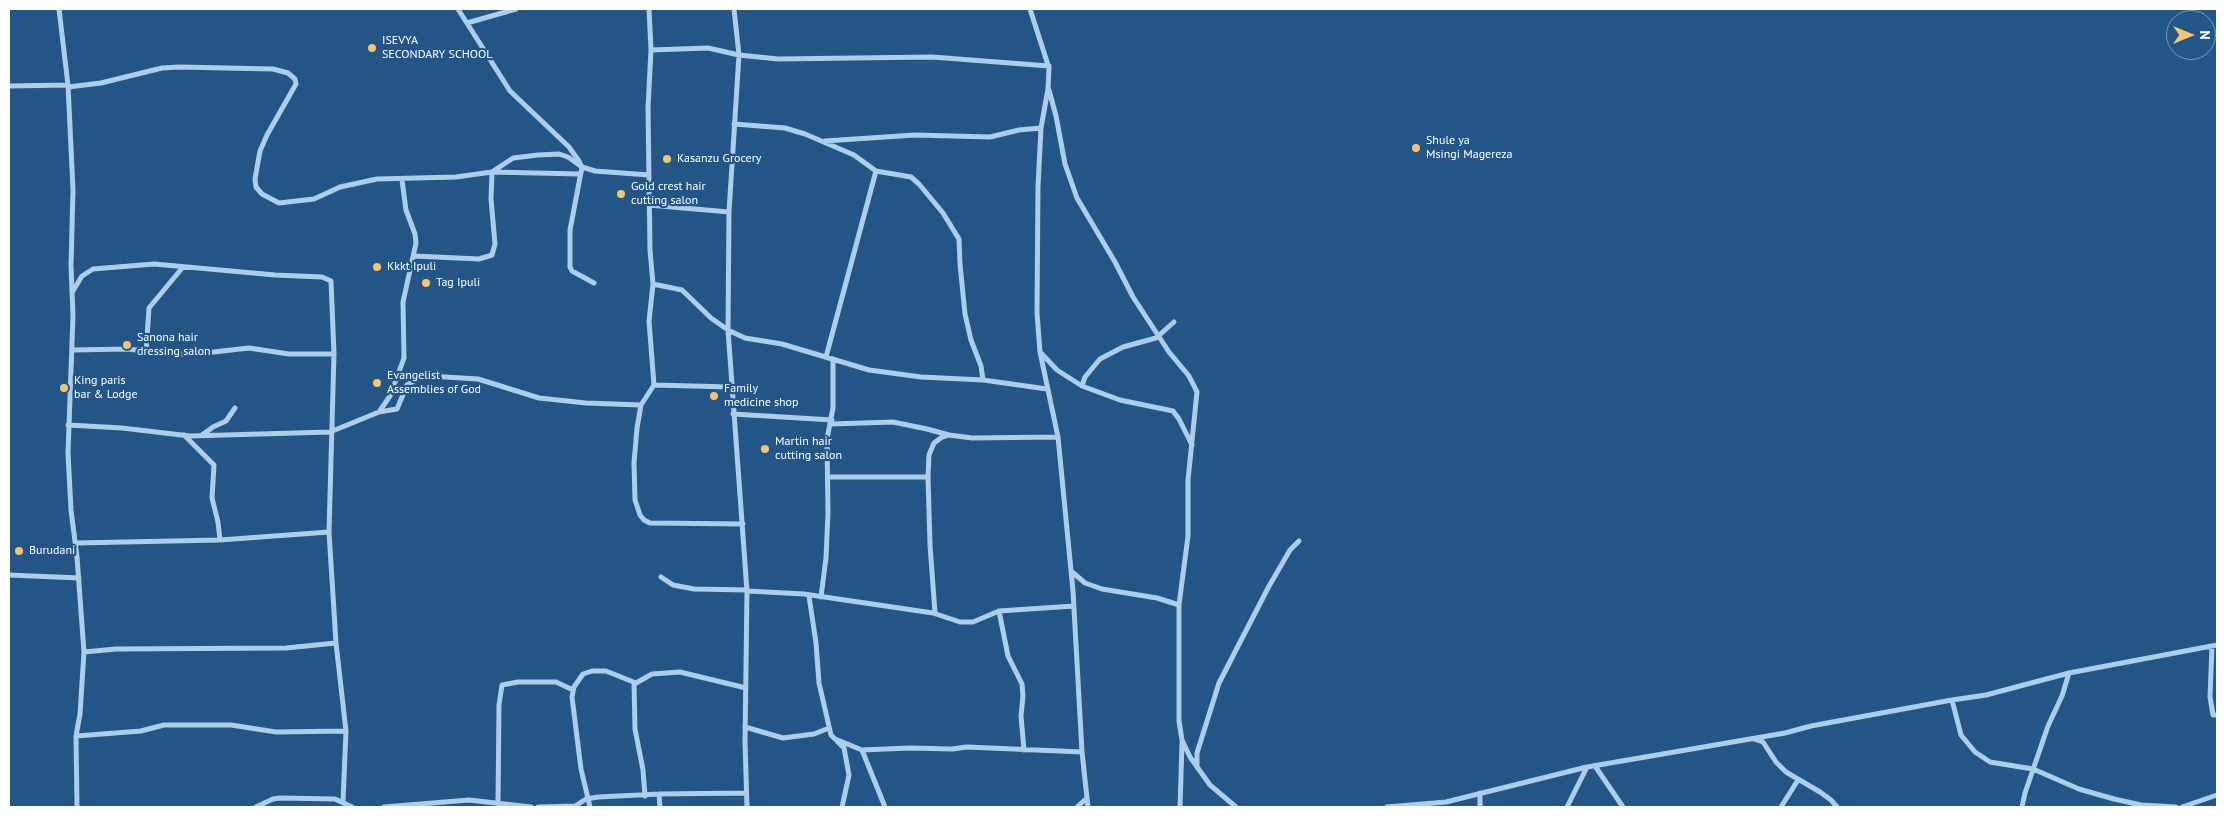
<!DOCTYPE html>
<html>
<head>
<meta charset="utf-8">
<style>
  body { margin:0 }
  #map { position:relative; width:2226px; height:816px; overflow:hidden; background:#235687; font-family:"PT Sans",sans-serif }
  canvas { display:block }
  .frame { position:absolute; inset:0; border:10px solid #fff; pointer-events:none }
  .north { position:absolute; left:2166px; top:10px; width:50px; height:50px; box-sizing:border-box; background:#235687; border:1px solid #7b9ab7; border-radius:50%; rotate:90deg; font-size:14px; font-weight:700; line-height:20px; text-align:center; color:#fff }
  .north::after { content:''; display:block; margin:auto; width:18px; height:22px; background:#f5c470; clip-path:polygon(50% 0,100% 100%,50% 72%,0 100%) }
</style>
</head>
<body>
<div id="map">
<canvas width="2226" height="816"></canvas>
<div class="frame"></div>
<div class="north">N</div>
</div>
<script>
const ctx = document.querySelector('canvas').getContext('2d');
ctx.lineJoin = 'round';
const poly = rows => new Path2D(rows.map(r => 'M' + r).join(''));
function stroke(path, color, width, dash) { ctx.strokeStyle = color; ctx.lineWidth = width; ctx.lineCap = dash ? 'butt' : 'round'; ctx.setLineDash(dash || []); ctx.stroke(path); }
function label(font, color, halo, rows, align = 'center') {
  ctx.font = font + ' "PT Sans",sans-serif'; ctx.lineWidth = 4.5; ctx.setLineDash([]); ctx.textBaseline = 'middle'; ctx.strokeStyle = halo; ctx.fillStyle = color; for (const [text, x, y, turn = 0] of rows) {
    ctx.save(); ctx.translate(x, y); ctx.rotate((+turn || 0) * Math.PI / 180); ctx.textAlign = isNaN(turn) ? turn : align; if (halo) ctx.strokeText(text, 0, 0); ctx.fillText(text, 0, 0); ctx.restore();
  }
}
const minor = poly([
  [59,9,68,85,73,190,71,266,73,315,68,453,71,510,77,557,84,652,80,714,76,736,77,807],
  [458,9,510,91,569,147,579,161,582,167,570,230,570,267,572,271,594,283],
  [649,9,651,50,648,108,650,250,653,284,649,321,654,385,641,405,637,428,634,463,635,500,640,515,644,520,650,523,743,524],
  [734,9,739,55,729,212,728,330,747,591,745,741,747,807],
  [1030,9,1049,68,1048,89,1041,128,1038,187,1037,313,1040,352,1058,437,1073,591,1082,752,1088,807],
  [467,23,516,9],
  [651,50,708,48,739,55,778,59,932,57,1049,66],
  [9,86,68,85],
  [68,87,101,83,162,68,179,67,273,69,288,73,295,79,296,84,267,135,260,151,255,179,256,187,262,194,279,203,314,199,340,187,377,179,456,177,492,172,513,158,538,155,559,154,568,157,582,167,595,171,649,175],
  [1049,90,1056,116,1065,164,1077,198,1115,262,1133,297,1169,352,1189,376,1197,392,1188,480,1188,536,1179,605,1179,721,1182,740,1190,757,1210,785,1236,807],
  [734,124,785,128,805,134,854,155,876,171,911,177,919,184,943,213,959,239,960,264,965,314,971,340,981,366,983,380],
  [825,141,915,135,990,137,1019,130,1041,128],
  [649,205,729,212],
  [414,256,479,259,492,255,495,244,491,199,492,172,580,174],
  [653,284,682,290,711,318,728,330,745,338,782,344,869,370,921,377,983,380,1047,389],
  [73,291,82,276,93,269,154,264,275,275,322,277,331,281,334,354,329,532,336,643,346,731,343,801],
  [72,350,128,349,169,354,196,354,249,348,289,354,334,354],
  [146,352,149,308,183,267],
  [1041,353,1057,370,1082,386,1120,400,1173,411,1179,419,1192,445],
  [826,357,876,171],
  [654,385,731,387],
  [1082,386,1085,377,1100,359,1123,347,1156,338,1174,322],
  [379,412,390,396,404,358,403,302,416,243,415,234,406,210,402,180],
  [733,414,832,420],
  [832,424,893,422,927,429,949,435],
  [68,425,122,428,190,436,330,432,379,412,397,409,407,385,421,377,429,376,478,379,539,398,586,403,641,405],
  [184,435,214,465,212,498,218,522,220,540],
  [202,435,213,427,226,421,235,408],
  [829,477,928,477],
  [76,543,220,540,329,532],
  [1071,571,1085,583,1102,589,1157,598,1179,605],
  [9,575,79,578],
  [661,577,673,585,694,589,747,590],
  [747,591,804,594,933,613,960,622,973,622,999,611,1074,606],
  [809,596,816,643,819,683,831,735,835,739,862,750,885,807],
  [821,597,826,558,828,513,827,439,833,408,833,359],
  [999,611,1008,656,1022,684,1023,696,1021,716,1024,750],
  [935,613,930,545,928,477,929,455,934,443,942,437,949,435,972,438,1058,437],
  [2212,646,2210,697,2213,715,2217,715],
  [84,652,116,649,286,648,336,643],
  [634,683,635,729,643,770,645,796],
  [1952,700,1961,735,1975,752,1990,762,2033,769,2079,789,2114,799,2141,805,2176,807],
  [745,727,783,738,814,734,829,728],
  [76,736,141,731,164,725,231,725,276,732,346,731],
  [1754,739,1763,742,1776,762,1786,772,1820,792,1831,800,1837,807],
  [837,741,844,748,849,775,842,807],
  [862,750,909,748,952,749,967,747,1082,752],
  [1197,766,1197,753,1219,683,1268,588,1290,550,1299,541],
  [1595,766,1623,807],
  [659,794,660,807],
  [498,804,499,705,502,685,518,682,556,682,573,690],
  [256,807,273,799,280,798,335,799,352,807],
  [384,807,469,800,531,807],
  [538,807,575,806,586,799,598,797,659,794,746,793],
  [590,807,581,769,572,697,574,687,583,674,592,671,606,671,636,683,652,674,680,672,746,688],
  [1077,807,1087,798],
  [1180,807,1182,743],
  [1387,807,1446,802,1587,767,1785,733,1811,726,1952,700,1986,695,2069,673,2217,645],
  [1480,807,1480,793],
  [1567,807,1587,767],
  [1781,807,1798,780],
  [2022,807,2025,793,2048,726,2062,696,2069,673],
  [2182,807,2217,795]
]);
const markers = [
  [372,48,5,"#f5c470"],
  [1416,148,5,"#f5c470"],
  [667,159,5,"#f5c470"],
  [621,194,5,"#f5c470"],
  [377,267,5,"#f5c470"],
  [426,283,5,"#f5c470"],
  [127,345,5,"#f5c470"],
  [377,383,5,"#f5c470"],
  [64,388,5,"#f5c470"],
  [714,396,5,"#f5c470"],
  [765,449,5,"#f5c470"],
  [19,551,5,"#f5c470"]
];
const poiNames = [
  ["ISEVYA",382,41],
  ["SECONDARY SCHOOL",382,55],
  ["Shule ya",1426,141],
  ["Msingi Magereza",1426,155],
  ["Kasanzu Grocery",677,159],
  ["Gold crest hair",631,187],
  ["cutting salon",631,201],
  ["Kkkt Ipuli",387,267],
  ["Tag Ipuli",436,283],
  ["Sanona hair",137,338],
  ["dressing salon",137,352],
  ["Evangelist",387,376],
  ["Assemblies of God",387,390],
  ["King paris",74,381],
  ["bar & Lodge",74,395],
  ["Family",724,389],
  ["medicine shop",724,403],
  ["Martin hair",775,442],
  ["cutting salon",775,456],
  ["Burudani",29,551]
];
stroke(minor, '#adcde9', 5);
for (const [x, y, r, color] of markers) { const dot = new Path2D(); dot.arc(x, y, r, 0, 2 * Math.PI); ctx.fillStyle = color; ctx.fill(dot); stroke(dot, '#235687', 2); }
label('12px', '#fff', '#235687', poiNames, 'left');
</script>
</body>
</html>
